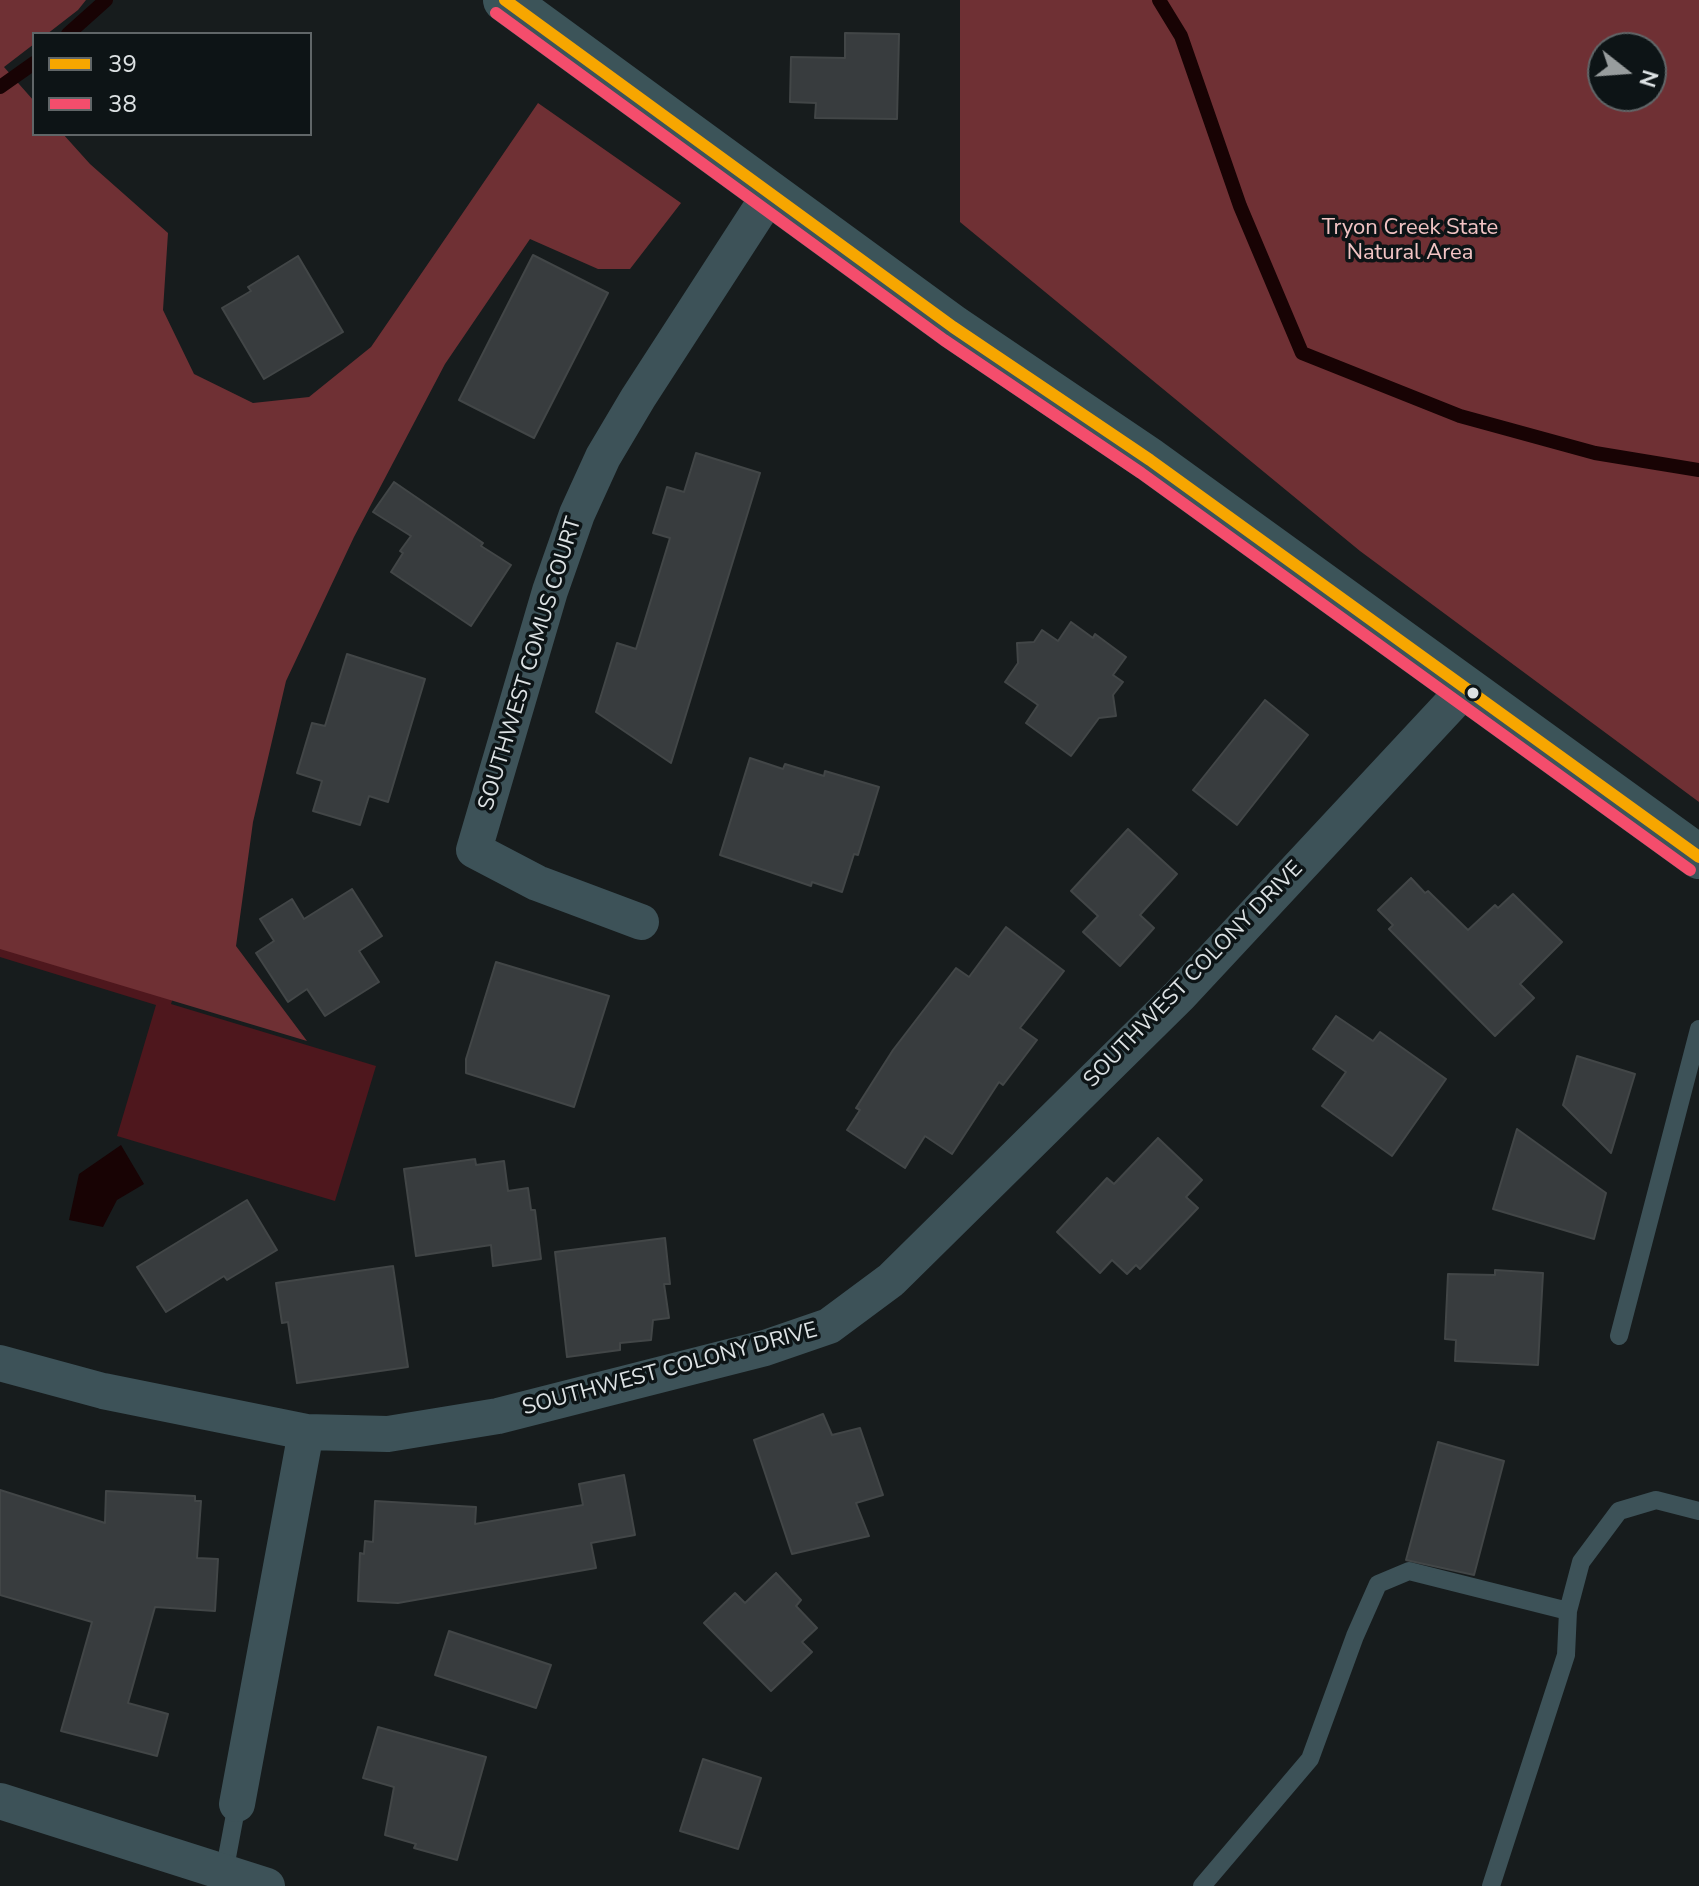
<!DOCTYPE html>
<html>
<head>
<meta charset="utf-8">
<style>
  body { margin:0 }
  #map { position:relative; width:1699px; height:1886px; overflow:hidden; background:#171c1d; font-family:"Nunito Sans",sans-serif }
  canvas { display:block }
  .legend { position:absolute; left:32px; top:32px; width:280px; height:104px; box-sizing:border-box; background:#0d1416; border:2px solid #606668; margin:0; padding:10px 14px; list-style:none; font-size:24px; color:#dde2e4 }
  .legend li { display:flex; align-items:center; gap:16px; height:40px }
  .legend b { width:40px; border:2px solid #606668 }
  .north { position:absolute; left:1587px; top:32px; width:80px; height:80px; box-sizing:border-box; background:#0d1416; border:2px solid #606668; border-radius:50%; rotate:107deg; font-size:22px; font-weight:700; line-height:32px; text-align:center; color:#dde2e4 }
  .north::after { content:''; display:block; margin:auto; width:28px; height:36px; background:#989d9e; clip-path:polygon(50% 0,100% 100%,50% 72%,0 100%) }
</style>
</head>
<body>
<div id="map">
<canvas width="1699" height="1886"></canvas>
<ul class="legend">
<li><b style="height:10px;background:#f7a600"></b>39</li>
<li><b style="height:10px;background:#f44d6c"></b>38</li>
</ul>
<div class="north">N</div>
</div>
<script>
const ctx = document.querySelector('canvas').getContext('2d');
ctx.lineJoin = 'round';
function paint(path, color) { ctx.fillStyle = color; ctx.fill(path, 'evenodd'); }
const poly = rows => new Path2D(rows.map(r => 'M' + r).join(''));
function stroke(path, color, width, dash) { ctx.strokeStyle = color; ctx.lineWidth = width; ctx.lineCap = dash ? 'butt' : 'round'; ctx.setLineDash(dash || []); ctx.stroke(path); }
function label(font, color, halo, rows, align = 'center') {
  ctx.font = font + ' "Nunito Sans",sans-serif'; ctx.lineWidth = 7; ctx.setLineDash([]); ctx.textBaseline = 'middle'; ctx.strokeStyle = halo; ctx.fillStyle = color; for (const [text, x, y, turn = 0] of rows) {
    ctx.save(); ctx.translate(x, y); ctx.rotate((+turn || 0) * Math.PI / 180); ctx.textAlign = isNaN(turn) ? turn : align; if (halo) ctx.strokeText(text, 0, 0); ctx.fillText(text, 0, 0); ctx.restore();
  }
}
const green = poly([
  [0,451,316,548,171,1004,376,1066,335,1201,117,1136,156,1005,0,957]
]);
const forest = poly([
  [0,0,86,0,78,10,47,34,34,34,34,44,4,67,34,101,34,134,63,134,90,164,168,233,163,310,194,374,253,403,309,397,371,347,538,103,681,203,630,269,598,269,530,239,445,364,354,537,286,681,253,822,236,946,307,1041,0,949],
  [960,0,1699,0,1699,802,1360,551,960,222],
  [1603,48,1651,48,1651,96,1603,96]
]);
const water = poly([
  [121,1145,144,1184,117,1200,103,1227,69,1220,79,1174]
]);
const stream = poly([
  [1159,0,1181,36,1240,206,1302,353,1460,416,1595,453,1699,470],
  [68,34,106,0],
  [0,87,34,63]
]);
const building = poly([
  [845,33,899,34,897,119,815,118,816,103,790,102,791,57,845,58,845,33],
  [533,255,608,293,534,438,459,400,533,255],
  [298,256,343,332,264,379,222,308,251,291,248,287,298,256],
  [696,453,760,473,671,763,596,712,617,643,636,649,670,538,653,533,667,487,684,492,696,453],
  [394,482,483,543,481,546,511,565,471,626,391,572,403,553,400,551,411,536,373,512,394,482],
  [1071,622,1093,638,1095,634,1126,657,1113,675,1123,682,1113,695,1116,716,1099,718,1071,756,1026,723,1038,705,1005,682,1018,663,1017,643,1034,642,1042,630,1058,641,1071,622],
  [347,654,425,679,388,802,369,796,360,825,313,811,322,781,297,773,312,723,325,726,347,654],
  [1265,700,1308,735,1237,825,1193,790,1265,700],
  [750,758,783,769,785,764,824,776,825,771,879,787,858,855,854,854,842,892,812,882,811,886,720,855,750,758],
  [1128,829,1177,874,1140,915,1154,928,1120,966,1083,932,1098,916,1071,891,1128,829],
  [1411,878,1425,893,1428,891,1468,930,1495,905,1498,908,1513,894,1562,942,1520,984,1534,998,1495,1036,1389,929,1393,925,1378,910,1411,878],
  [352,889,382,936,359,951,379,982,325,1016,307,989,288,1002,256,953,274,941,260,919,292,899,304,919,352,889],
  [1006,927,1064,971,1020,1028,1037,1040,1003,1085,999,1082,952,1154,925,1136,905,1168,847,1130,860,1110,856,1108,893,1050,956,968,969,977,1006,927],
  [496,962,609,996,574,1107,466,1073,466,1059,496,962],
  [1336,1016,1373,1041,1380,1032,1446,1079,1392,1156,1322,1106,1346,1072,1313,1049,1336,1016],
  [1577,1056,1635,1074,1611,1153,1563,1105,1577,1056],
  [1517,1129,1606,1193,1594,1239,1493,1209,1517,1129],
  [1158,1138,1202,1180,1186,1197,1198,1208,1140,1269,1136,1265,1127,1274,1112,1260,1100,1273,1057,1232,1107,1178,1114,1184,1158,1138],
  [475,1159,476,1165,504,1161,508,1191,528,1188,531,1210,535,1210,541,1259,493,1266,491,1245,416,1256,404,1169,475,1159],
  [247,1200,277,1250,227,1280,224,1276,166,1312,137,1267,247,1200],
  [665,1238,670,1284,664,1284,669,1318,653,1320,651,1340,620,1343,620,1350,567,1357,555,1252,665,1238],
  [393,1266,408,1367,297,1383,288,1322,282,1323,276,1283,393,1266],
  [1495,1270,1543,1273,1538,1365,1455,1361,1456,1340,1445,1339,1448,1274,1495,1275,1495,1270],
  [823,1414,832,1435,860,1428,883,1495,856,1503,869,1536,792,1554,754,1440,823,1414],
  [1438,1442,1504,1461,1474,1575,1406,1560,1438,1442],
  [624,1475,635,1535,591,1543,596,1568,398,1603,358,1601,360,1553,364,1554,365,1541,373,1542,375,1501,476,1507,475,1524,583,1505,579,1484,624,1475],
  [0,1490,105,1523,106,1491,195,1496,195,1501,201,1501,197,1558,218,1559,215,1611,155,1607,128,1703,168,1714,157,1756,61,1731,92,1622,0,1595,0,1490],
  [776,1573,801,1600,796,1606,817,1628,802,1642,812,1652,771,1691,704,1623,735,1593,745,1603,776,1573],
  [449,1631,551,1665,536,1708,435,1675,449,1631],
  [378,1727,486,1757,457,1860,414,1848,416,1844,385,1835,394,1787,363,1778,378,1727],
  [703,1759,761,1778,738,1849,680,1831,703,1759]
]);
const service = poly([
  [1619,1336,1699,1029],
  [1568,1611,1581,1562,1619,1511,1656,1500,1699,1511],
  [224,1873,237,1804],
  [1202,1886,1310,1759,1355,1636,1378,1584,1409,1571,1568,1611,1566,1655,1491,1886]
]);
const minor = poly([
  [641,922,537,883,474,850,550,591,577,514,603,457,638,398,770,194],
  [0,1363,103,1391,306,1432,388,1434,498,1416,765,1348,829,1326,891,1280,1179,996,1467,687],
  [0,1801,267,1886],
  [237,1804,306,1432]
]);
const secondary = poly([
  [505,0,953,327,1150,460,1699,857]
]);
const bus1 = poly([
  [505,0,953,327,1150,460,1699,857]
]);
const bus2 = poly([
  [496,13,944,340,1141,473,1690,870]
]);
const markers = [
  [1473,693,7,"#dde2e4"]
];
const parkNames = [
  ["Tryon Creek State",1410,229],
  ["Natural Area",1410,254]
];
const streetNames = [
  ["SOUTHWEST COMUS COURT",531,664,-73],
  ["SOUTHWEST COLONY DRIVE",1194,975,-46],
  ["SOUTHWEST COLONY DRIVE",670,1370,-15]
];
paint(green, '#4e171d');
paint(forest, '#6f3034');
paint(water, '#180304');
stroke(stream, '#180304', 14);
paint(building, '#383c3e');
stroke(building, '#424647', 2);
stroke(service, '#3d5258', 18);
stroke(minor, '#3d5258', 36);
stroke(secondary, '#3c5459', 44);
stroke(bus1, '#f7a600', 12);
stroke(bus2, '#f44d6c', 12);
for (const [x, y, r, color] of markers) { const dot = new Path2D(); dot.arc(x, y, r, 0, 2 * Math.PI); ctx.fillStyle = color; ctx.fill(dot); stroke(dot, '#0d1416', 3); }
label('22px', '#f2c4c4', '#0d1416', parkNames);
label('22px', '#dde2e4', '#0d1416', streetNames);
</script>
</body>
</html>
